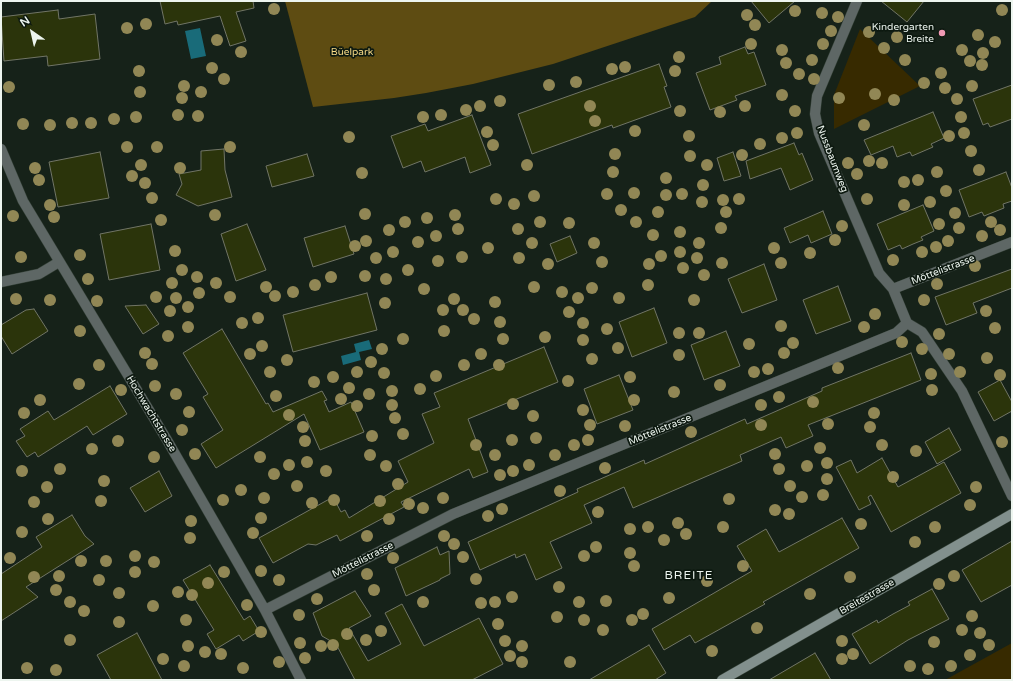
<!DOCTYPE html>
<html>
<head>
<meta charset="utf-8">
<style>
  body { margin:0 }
  #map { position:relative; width:1013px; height:681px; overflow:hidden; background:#162219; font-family:"Varela Round",sans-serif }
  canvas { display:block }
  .frame { position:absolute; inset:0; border:2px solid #edf5ef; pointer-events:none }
  .north { position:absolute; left:12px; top:12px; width:40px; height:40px; -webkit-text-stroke:3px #0d1910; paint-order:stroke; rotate:326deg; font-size:11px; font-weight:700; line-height:16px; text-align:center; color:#edf5ef }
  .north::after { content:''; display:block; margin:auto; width:14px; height:18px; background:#edf5ef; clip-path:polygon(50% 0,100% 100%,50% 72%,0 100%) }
</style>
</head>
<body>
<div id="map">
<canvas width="1013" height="681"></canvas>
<div class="frame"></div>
<div class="north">N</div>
</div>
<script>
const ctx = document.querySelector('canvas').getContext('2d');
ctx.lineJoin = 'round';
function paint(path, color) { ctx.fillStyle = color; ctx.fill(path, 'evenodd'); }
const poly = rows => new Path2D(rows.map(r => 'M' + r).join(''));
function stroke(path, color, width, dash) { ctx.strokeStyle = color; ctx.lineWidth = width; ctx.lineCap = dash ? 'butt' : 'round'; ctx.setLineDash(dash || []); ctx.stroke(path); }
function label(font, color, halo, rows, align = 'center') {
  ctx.font = font + ' "Varela Round",sans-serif'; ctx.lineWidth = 3.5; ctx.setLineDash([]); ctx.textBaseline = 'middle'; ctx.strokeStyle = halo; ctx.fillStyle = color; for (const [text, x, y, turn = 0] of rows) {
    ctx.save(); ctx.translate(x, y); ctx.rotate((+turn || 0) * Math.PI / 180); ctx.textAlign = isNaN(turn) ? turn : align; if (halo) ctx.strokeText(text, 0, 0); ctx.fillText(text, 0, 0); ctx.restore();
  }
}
const green = poly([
  [860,29,920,86,834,129,834,95],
  [1012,643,1012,680,945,680]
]);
const forest = poly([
  [285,1,712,1,695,17,553,64,473,84,426,93,394,98,313,107]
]);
const water = poly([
  [200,28,206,56,191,59,185,31],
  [369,340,372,349,359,352,361,360,343,365,341,356,356,352,354,344]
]);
const building = poly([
  [160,1,253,1,254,8,236,12,246,41,230,46,220,16,178,25,177,21,165,24,160,1],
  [751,1,795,1,769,23,751,1],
  [881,1,924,1,907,22,881,1],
  [58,10,59,19,95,14,100,59,48,66,47,56,4,61,1,17,58,10],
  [745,47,748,54,754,52,766,85,735,96,737,100,710,110,696,73,721,64,719,57,745,47],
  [659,64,667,86,664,87,671,107,613,128,612,125,532,154,518,114,659,64],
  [1012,85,1012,119,990,127,988,123,983,125,973,99,1012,85],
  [933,112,944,138,931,144,933,147,912,156,910,152,897,157,893,146,871,155,864,140,933,112],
  [472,115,491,165,470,173,465,157,425,172,421,161,403,168,391,136,425,124,428,131,472,115],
  [794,143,799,155,802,153,813,180,790,190,781,168,750,179,746,161,794,143],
  [224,149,225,170,232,197,198,206,176,195,182,184,179,174,201,170,201,151,224,149],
  [100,152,109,198,58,207,49,162,100,152],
  [733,152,741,176,724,181,717,158,733,152],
  [307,154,314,176,272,187,266,166,307,154],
  [1006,172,1012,188,1012,201,1003,204,1004,208,984,216,982,212,969,217,959,190,1006,172],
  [923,205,934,231,921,237,923,240,913,244,902,249,900,245,888,250,877,224,923,205],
  [823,211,832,234,811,243,808,235,790,243,784,228,823,211],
  [151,224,160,270,109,280,100,234,151,224],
  [247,224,266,270,236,281,221,234,247,224],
  [345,226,354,254,313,267,304,238,345,226],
  [570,236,577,253,557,262,550,244,570,236],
  [764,264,777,300,742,313,728,279,764,264],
  [1012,269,1012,288,973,303,977,313,946,325,935,297,1012,269],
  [838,286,851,321,816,334,803,300,838,286],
  [367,293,377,330,293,352,283,315,367,293],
  [146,305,159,324,143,334,125,306,146,305],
  [654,308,667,343,632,357,619,322,654,308],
  [34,309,48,331,12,354,1,336,1,325,26,310,34,309],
  [222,329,266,404,268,403,273,412,322,391,327,400,324,401,329,412,351,402,364,432,320,450,304,414,216,468,201,444,223,430,203,397,208,394,183,353,222,329],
  [726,331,740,366,704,380,691,345,726,331],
  [544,347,558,382,468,419,488,472,473,478,469,469,401,502,404,507,340,541,337,535,316,545,308,544,273,563,259,538,333,497,341,512,345,510,349,518,408,482,398,461,434,443,422,414,440,407,434,393,544,347],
  [911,353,921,380,808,425,813,436,786,448,781,437,740,455,742,461,633,508,624,487,584,505,592,523,550,542,562,568,536,580,525,554,516,558,515,554,480,570,468,542,578,492,577,489,598,480,644,460,645,464,745,419,747,424,822,391,822,388,911,353],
  [619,375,633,410,597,424,584,389,619,375],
  [1000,380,1012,402,1012,411,994,421,978,392,1000,380],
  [110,386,127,414,93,435,87,426,38,457,35,452,27,457,16,441,25,436,20,429,48,411,54,420,110,386],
  [949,428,961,450,937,464,925,442,949,428],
  [882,458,898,487,944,462,961,493,891,532,871,495,868,497,871,504,859,510,836,467,851,460,857,473,882,458],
  [159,471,172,496,145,512,130,488,159,471],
  [72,515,85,536,94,544,26,587,38,597,1,621,1,574,42,547,36,537,72,515],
  [842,518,859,548,763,602,765,604,695,643,690,635,664,650,652,629,752,571,737,546,766,529,779,552,842,518],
  [1012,541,1012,585,981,602,962,570,1012,541],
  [437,547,440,555,449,551,450,574,440,579,440,580,406,596,395,568,437,547],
  [210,565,244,620,250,616,259,631,243,641,239,635,216,649,207,634,214,630,183,580,210,565],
  [932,589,949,619,908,640,870,664,852,634,877,620,878,623,893,614,910,605,908,602,932,589],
  [355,591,371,616,349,628,368,661,401,644,385,613,402,604,424,646,479,618,503,664,472,680,355,680,336,644,322,636,313,613,355,591],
  [137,633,162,680,111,680,97,655,137,633],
  [649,645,666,673,655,680,589,680,649,645],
  [815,653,831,680,769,680,815,653]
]);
const minor = poly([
  [1,149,23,201,167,440,265,610,301,680],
  [1,282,39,274,59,262],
  [893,289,1012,242],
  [907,323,922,332,962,391,1012,496],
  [265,610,453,514,896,333,907,323,893,289,879,273,819,133,815,114,817,96,857,1]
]);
const secondary = poly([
  [722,680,1012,514]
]);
const trees = [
  [274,9],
  [1002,10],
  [795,11],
  [822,13],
  [747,15],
  [838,17],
  [146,24],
  [755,25],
  [127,28],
  [831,31],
  [869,32],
  [978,35],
  [897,37],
  [217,40],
  [995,42],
  [751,44],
  [823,44],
  [884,48],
  [782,50],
  [962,50],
  [241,52],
  [983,53],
  [679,57],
  [812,60],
  [905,60],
  [970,61],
  [786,63],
  [982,65],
  [625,67],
  [212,68],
  [612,69],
  [139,71],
  [675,71],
  [941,73],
  [799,74],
  [224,79],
  [814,79],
  [576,82],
  [924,83],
  [549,85],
  [184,86],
  [972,86],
  [9,87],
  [945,88],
  [140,92],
  [201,92],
  [875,94],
  [782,95],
  [182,98],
  [839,98],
  [957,99],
  [894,100],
  [500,101],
  [480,106],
  [590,106],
  [745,106],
  [466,110],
  [680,111],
  [795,111],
  [720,112],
  [178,115],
  [441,115],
  [198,116],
  [136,117],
  [423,117],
  [961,117],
  [114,119],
  [595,121],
  [72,123],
  [91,123],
  [23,124],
  [50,125],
  [864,125],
  [635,131],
  [487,132],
  [797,133],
  [964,133],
  [689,136],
  [949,136],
  [349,137],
  [782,138],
  [760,144],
  [493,145],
  [127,147],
  [157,147],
  [230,147],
  [971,151],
  [615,154],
  [742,155],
  [690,156],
  [869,161],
  [848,163],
  [882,163],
  [141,165],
  [527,165],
  [707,165],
  [35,168],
  [180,168],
  [979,170],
  [613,172],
  [937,172],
  [362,173],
  [857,174],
  [132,176],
  [666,178],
  [39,180],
  [918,180],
  [904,182],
  [145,183],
  [703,185],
  [946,191],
  [634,193],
  [607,194],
  [682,194],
  [666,195],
  [534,196],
  [152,198],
  [496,199],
  [739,199],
  [867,199],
  [723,200],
  [702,202],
  [930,202],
  [514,204],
  [50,205],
  [904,205],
  [621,210],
  [658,212],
  [726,212],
  [955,213],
  [365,214],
  [215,215],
  [455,215],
  [13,216],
  [54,217],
  [427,218],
  [161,220],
  [405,222],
  [540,222],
  [636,222],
  [991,222],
  [569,223],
  [939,224],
  [842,226],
  [721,228],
  [959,228],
  [458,229],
  [518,229],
  [389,230],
  [1000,230],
  [680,232],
  [653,235],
  [436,236],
  [982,236],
  [835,240],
  [366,241],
  [948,241],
  [418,242],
  [532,243],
  [594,243],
  [699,243],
  [355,246],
  [936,247],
  [488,248],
  [774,248],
  [175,251],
  [393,252],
  [680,252],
  [922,252],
  [810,253],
  [80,255],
  [661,256],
  [21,257],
  [462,257],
  [376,258],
  [519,258],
  [697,258],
  [893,260],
  [438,261],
  [602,262],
  [722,263],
  [781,263],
  [548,264],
  [649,264],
  [975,266],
  [683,268],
  [182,270],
  [408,270],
  [704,275],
  [365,276],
  [197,277],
  [331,277],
  [88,279],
  [386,279],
  [172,283],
  [216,283],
  [937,284],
  [315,285],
  [648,285],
  [266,287],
  [534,287],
  [592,288],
  [424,289],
  [293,292],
  [562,292],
  [199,293],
  [275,296],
  [156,297],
  [230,297],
  [176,298],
  [578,298],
  [619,298],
  [16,299],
  [454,299],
  [50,300],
  [694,300],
  [924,300],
  [97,301],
  [495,302],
  [385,303],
  [188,307],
  [443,310],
  [463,310],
  [170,311],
  [986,311],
  [569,312],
  [875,314],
  [258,318],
  [474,319],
  [500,322],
  [242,323],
  [583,323],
  [781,326],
  [188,327],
  [864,327],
  [995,328],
  [607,329],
  [80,331],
  [444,331],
  [679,333],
  [699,333],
  [939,334],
  [168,336],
  [545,337],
  [403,339],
  [503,339],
  [583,340],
  [902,342],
  [793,343],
  [749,344],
  [262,346],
  [618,348],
  [382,349],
  [922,349],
  [145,353],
  [784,353],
  [250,354],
  [481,354],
  [949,354],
  [679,355],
  [987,358],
  [592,359],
  [287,360],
  [371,362],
  [152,364],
  [99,365],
  [464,365],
  [499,365],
  [838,368],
  [768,369],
  [270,372],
  [357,372],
  [754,372],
  [960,372],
  [384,373],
  [931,374],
  [1000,375],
  [436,376],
  [333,377],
  [630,377],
  [568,381],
  [314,382],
  [79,384],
  [720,385],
  [155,386],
  [349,388],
  [420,389],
  [121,390],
  [932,390],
  [392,391],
  [674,392],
  [176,394],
  [369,394],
  [276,396],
  [779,397],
  [341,399],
  [40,400],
  [634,400],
  [813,402],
  [513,404],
  [392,405],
  [761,405],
  [357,406],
  [583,410],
  [189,412],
  [24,413],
  [874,413],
  [289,415],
  [533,416],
  [395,418],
  [828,424],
  [590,425],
  [761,425],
  [625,426],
  [303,427],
  [870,427],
  [182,430],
  [691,432],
  [403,434],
  [372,436],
  [536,438],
  [512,440],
  [588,440],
  [118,441],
  [305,441],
  [1002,442],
  [476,445],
  [574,445],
  [882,445],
  [820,448],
  [92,449],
  [916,451],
  [195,454],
  [775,454],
  [370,455],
  [495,455],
  [555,455],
  [154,457],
  [260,457],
  [307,462],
  [827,463],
  [289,465],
  [529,465],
  [386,466],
  [807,466],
  [605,468],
  [60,469],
  [779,469],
  [22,471],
  [326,471],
  [513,471],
  [274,474],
  [500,475],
  [893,477],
  [827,479],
  [104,481],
  [398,484],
  [297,486],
  [790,486],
  [47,487],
  [976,487],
  [241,490],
  [560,491],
  [823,495],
  [802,497],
  [264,498],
  [443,498],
  [729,499],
  [223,500],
  [334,500],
  [101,501],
  [380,501],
  [34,502],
  [312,503],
  [409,504],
  [970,505],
  [423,508],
  [502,509],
  [775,510],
  [598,512],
  [789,514],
  [488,516],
  [261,518],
  [48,519],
  [389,519],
  [191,521],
  [678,523],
  [861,524],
  [648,527],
  [723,527],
  [935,527],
  [630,529],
  [22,532],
  [253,533],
  [686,534],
  [367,536],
  [444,536],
  [190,538],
  [664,540],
  [915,542],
  [454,544],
  [596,547],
  [630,553],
  [135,556],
  [584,556],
  [463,557],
  [10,558],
  [393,558],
  [81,561],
  [106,561],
  [154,562],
  [634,566],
  [743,566],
  [261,571],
  [135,572],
  [224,572],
  [367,574],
  [59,576],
  [954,576],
  [34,577],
  [850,577],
  [476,579],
  [99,580],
  [279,580],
  [707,581],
  [208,583],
  [939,584],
  [559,587],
  [56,590],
  [374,590],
  [178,592],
  [119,593],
  [810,594],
  [192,595],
  [512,597],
  [669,598],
  [317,599],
  [606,601],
  [70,602],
  [423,602],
  [495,602],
  [579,602],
  [481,603],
  [247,605],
  [153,606],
  [84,611],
  [643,614],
  [299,615],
  [972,616],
  [557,617],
  [186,620],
  [584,620],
  [632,620],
  [119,622],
  [498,624],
  [757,628],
  [603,630],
  [962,630],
  [381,631],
  [261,632],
  [980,633],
  [347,634],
  [70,640],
  [366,640],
  [505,641],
  [842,641],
  [934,642],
  [300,643],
  [333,645],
  [989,645],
  [188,646],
  [321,646],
  [522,646],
  [712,651],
  [205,652],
  [221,654],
  [853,654],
  [970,655],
  [510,656],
  [305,658],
  [163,659],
  [842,659],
  [279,662],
  [522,662],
  [570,662],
  [184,666],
  [910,666],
  [951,666],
  [27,668],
  [243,668],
  [928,669],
  [56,670]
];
const markers = [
  [942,33,4,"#f19ab4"]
];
const poiNames = [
  ["Kindergarten",934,27],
  ["Breite",934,39]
];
const parkNames = [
  ["Büelpark",352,52]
];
const streetNames = [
  ["Nussbaumweg",832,159,69],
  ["Möttelistrasse",943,270,-21],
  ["Hochwachtstrasse",151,414,59],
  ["Möttelistrasse",660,430,-22],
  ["Möttelistrasse",363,560,-27],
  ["Breitestrasse",867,597,-30]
];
const quarterNames = [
  ["BREITE",689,576]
];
paint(green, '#372a00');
paint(forest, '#5e4c12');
paint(water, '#196b79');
paint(building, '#2b340b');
stroke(building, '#717566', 1);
stroke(minor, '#344037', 11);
stroke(secondary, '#344037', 11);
stroke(minor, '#5e6765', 10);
stroke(secondary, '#82908d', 10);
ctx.fillStyle = '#918755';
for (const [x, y] of trees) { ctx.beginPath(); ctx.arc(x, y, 6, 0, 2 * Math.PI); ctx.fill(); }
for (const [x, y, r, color] of markers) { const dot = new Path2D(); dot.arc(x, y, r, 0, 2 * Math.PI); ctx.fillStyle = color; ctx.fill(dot); stroke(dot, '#0d1910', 1.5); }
label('10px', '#edf5ef', '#0d1910', poiNames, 'right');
label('10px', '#f6d986', '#0d1910', parkNames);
label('10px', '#edf5ef', '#0d1910', streetNames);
ctx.letterSpacing = '1px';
label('12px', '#edf5ef', '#0d1910', quarterNames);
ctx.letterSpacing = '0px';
</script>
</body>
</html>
